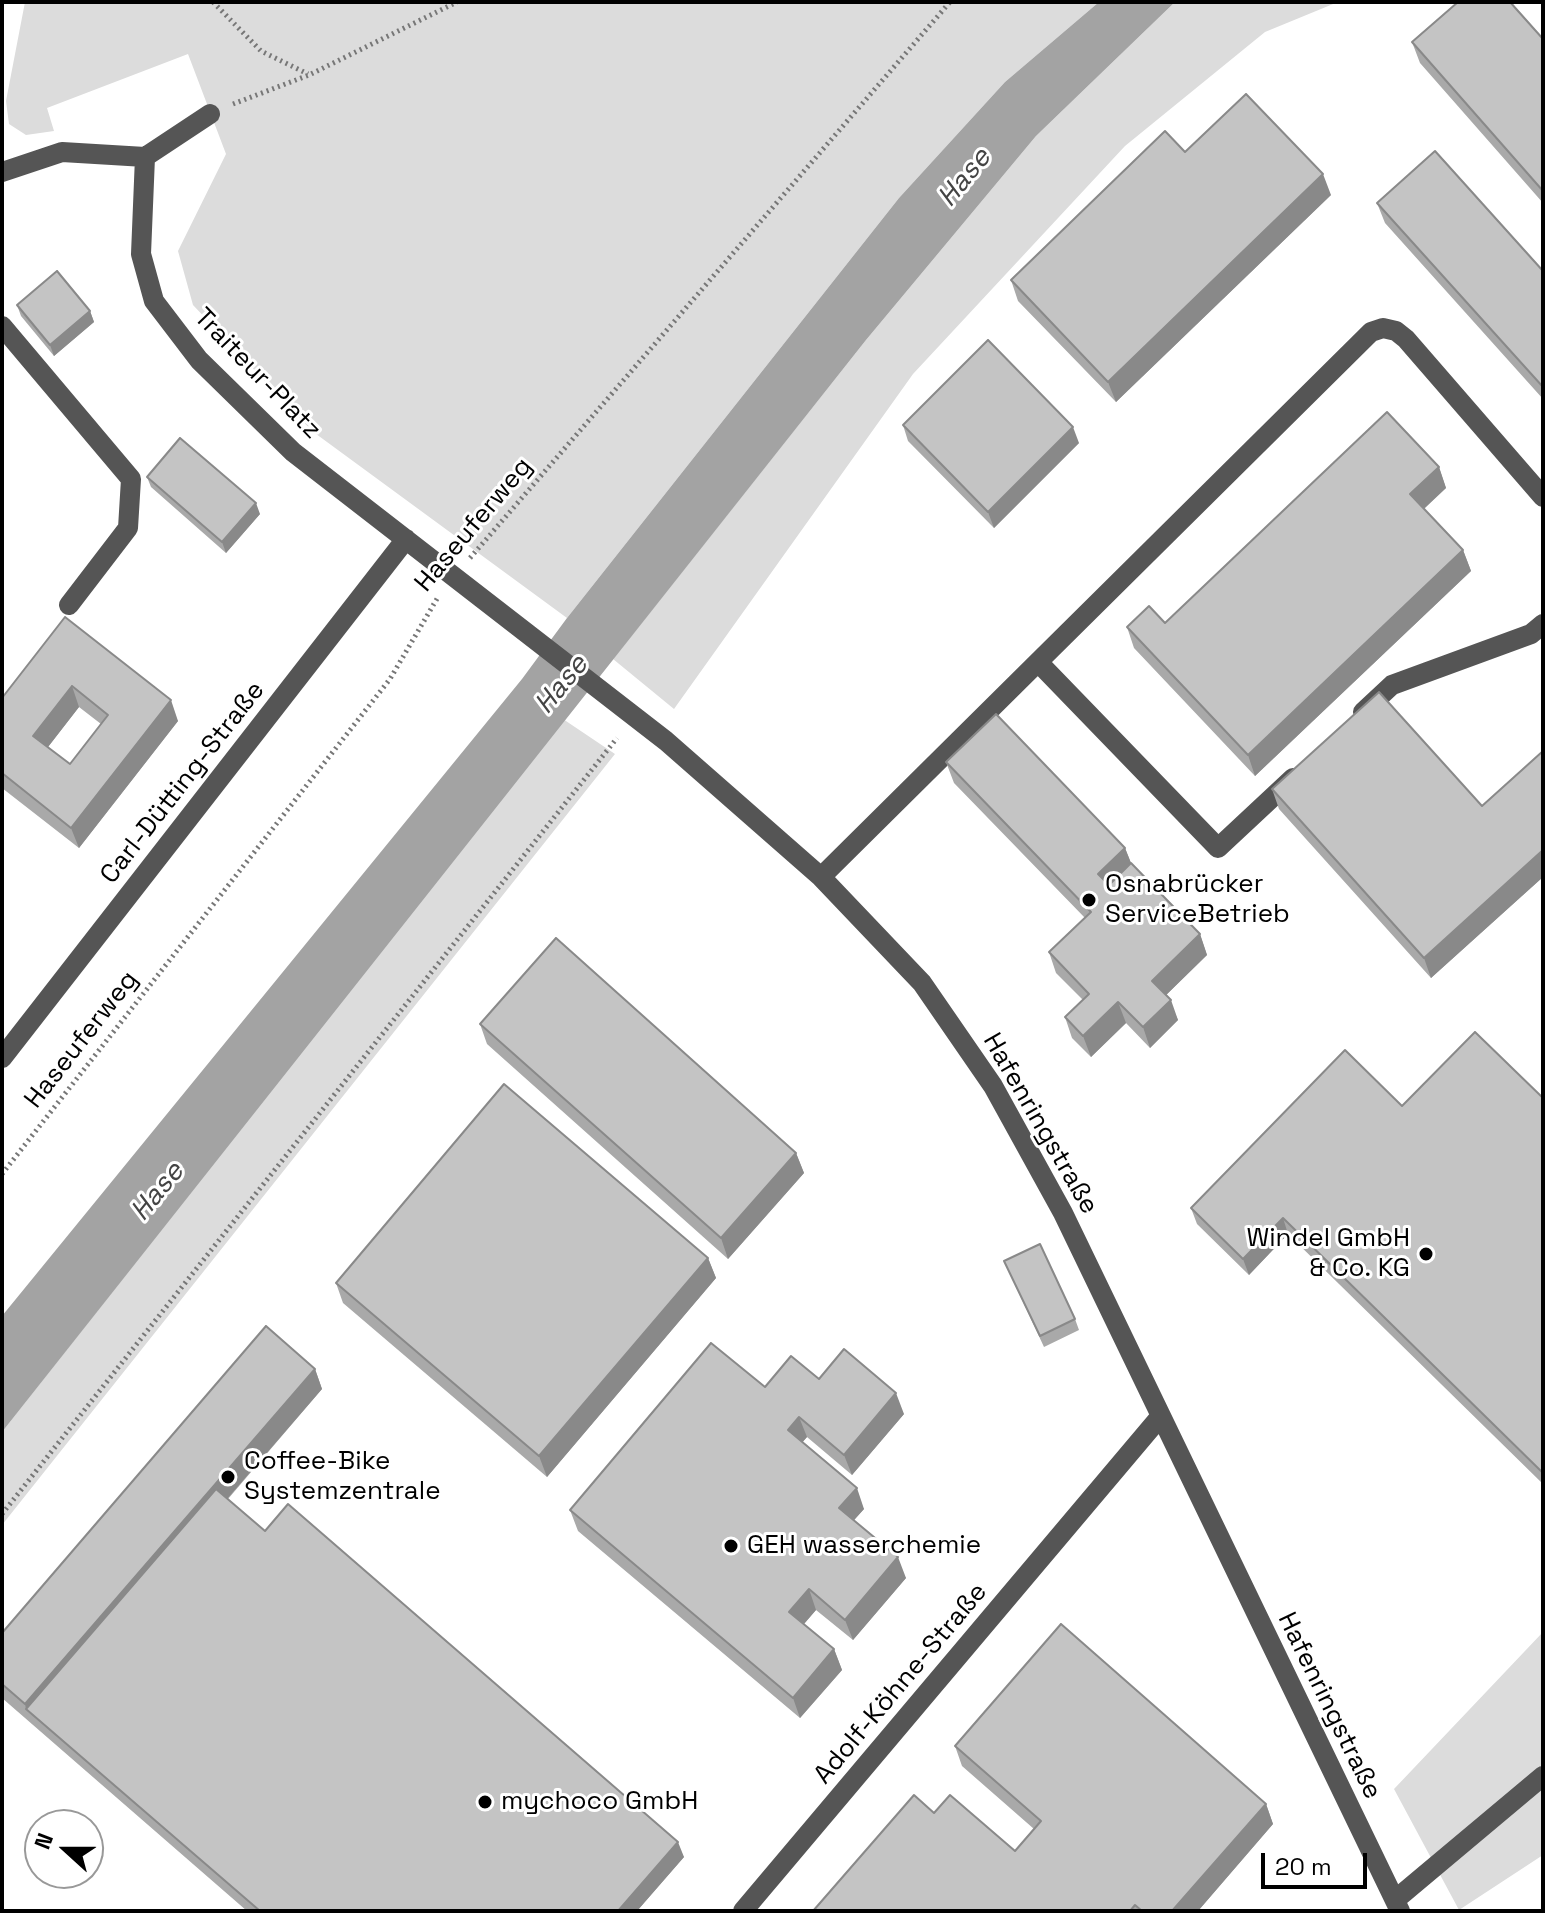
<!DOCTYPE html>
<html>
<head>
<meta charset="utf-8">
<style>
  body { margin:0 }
  #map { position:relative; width:1545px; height:1913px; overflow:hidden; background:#fff; font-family:"Space Grotesk",sans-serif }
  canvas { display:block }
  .frame { position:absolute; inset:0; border:4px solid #000; pointer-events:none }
  .north { position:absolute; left:24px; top:1809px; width:80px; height:80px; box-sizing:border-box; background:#fff; border:2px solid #999; border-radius:50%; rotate:291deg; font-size:22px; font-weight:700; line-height:32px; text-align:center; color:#000 }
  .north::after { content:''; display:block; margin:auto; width:28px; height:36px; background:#000; clip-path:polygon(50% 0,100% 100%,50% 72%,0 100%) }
  .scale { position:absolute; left:1261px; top:1853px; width:106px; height:36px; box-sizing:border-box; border:4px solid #000; border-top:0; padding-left:10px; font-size:24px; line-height:28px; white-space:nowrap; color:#000; -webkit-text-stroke:6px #fff; paint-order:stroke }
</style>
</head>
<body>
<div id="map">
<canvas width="1545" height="1913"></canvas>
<div class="frame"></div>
<div class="north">N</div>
<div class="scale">20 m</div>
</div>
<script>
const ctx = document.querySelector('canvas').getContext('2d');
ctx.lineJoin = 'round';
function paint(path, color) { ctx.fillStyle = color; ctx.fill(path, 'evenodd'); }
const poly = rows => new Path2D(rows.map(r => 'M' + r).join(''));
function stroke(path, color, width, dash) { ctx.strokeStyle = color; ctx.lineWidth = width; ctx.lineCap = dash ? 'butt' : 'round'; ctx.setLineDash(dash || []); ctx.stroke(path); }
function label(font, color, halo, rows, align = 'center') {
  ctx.font = font + ' "Space Grotesk",sans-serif'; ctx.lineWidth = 6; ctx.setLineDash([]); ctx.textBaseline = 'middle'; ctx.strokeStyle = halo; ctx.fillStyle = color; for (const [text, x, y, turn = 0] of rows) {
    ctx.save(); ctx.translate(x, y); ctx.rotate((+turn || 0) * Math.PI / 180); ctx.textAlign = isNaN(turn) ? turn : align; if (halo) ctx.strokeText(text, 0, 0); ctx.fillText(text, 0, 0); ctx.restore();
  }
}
const green = poly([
  [25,2,1099,2,1005,82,899,198,567,618,312,431,193,305,178,251,226,154,188,54,47,108,54,131,26,135,9,124,6,101],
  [1175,2,1338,2,1265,32,1125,146,913,374,674,709,613,659,866,340,1036,136],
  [563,719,615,754,2,1525,2,1432],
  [1543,1632,1543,1855,1459,1910,1394,1789]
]);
const water = poly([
  [1099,2,1175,2,1036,136,866,340,2,1432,2,1316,522,679,567,618,899,198,1005,82]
]);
const path = poly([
  [213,2,261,51,308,74],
  [233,104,309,75,457,2],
  [470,558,950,2],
  [2,1174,390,679,438,597],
  [2,1514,617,738]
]);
const minor = poly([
  [145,157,141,254,154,301,199,360,293,452,666,741,821,877,922,983,993,1086,1063,1213,1400,1911],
  [2,172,62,152,145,157,210,114],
  [2,326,131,479,128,528,69,605],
  [1038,662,1218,848,1293,778],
  [1363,712,1392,685,1531,634,1543,624],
  [821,877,1371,332,1383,328,1396,331,1406,339,1543,497],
  [2,1058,406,539],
  [1395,1900,1543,1776],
  [743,1911,1160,1417]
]);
const wall = poly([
  [1543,39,1543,203,1420,63,1412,42],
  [1185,152,1331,195,1116,402,1018,301,1011,280],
  [1377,203,1543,271,1543,399,1385,223],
  [17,305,90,311,94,322,54,356,21,316],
  [903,425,1079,443,994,528,908,441],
  [1439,467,1446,488,1424,509,1463,550,1471,571,1255,776,1134,648,1127,627,1165,623],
  [147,477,260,514,226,553,151,487],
  [65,617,178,721,79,848,2,788,2,698],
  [79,707,101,724,70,764,48,747],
  [1543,751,1543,877,1431,978,1279,809,1272,789,1482,806],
  [946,762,1125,848,1131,863,1200,934,1207,955,1166,995,1178,1020,1150,1048,1126,1023,1091,1057,1072,1038,1065,1017,1083,1000,1056,973,1049,952,1085,918,954,783],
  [480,1024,796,1153,804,1173,728,1259,487,1044],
  [1543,1098,1543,1484,1288,1234,1249,1275,1197,1224,1191,1208,1402,1106],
  [708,1258,716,1278,547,1477,343,1303,336,1283],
  [1004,1261,1075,1319,1079,1330,1044,1347],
  [315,1369,322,1389,228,1499,265,1531,684,1857,637,1911,247,1911,2,1698,2,1633],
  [819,1379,904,1414,852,1475,807,1437,802,1442,864,1509,854,1520,906,1578,853,1640,816,1610,804,1624,834,1649,842,1670,800,1718,578,1531,570,1510,765,1387],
  [955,1746,1266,1804,1273,1824,1198,1911,813,1911,934,1813,1015,1851,1034,1829,962,1766]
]);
const shadedWall = poly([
  [1323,174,1331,195,1116,402,1108,382],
  [90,311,94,322,54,356,50,345],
  [1073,427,1079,443,994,528,988,512],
  [1439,467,1446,488,1417,515,1410,494],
  [256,503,260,514,226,553,222,542],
  [1463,550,1471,571,1255,776,1248,755],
  [72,686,79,707,41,756,33,736],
  [171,700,178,721,79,848,71,828],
  [1125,848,1133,868,1106,895,1098,874],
  [1543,850,1543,877,1431,978,1424,958],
  [1200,934,1207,955,1160,1001,1152,981],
  [1171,1000,1178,1020,1150,1048,1143,1027],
  [1118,1002,1126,1023,1091,1057,1083,1036],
  [796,1153,804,1173,728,1259,721,1238],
  [1283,1218,1288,1234,1249,1275,1243,1259],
  [708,1258,716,1278,547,1477,539,1456],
  [315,1369,322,1389,37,1719,26,1709,25,1704],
  [896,1393,904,1414,852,1475,844,1455],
  [799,1417,807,1437,795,1451,788,1430],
  [857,1488,864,1509,847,1528,839,1508],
  [898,1557,906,1578,853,1640,845,1620],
  [809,1589,816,1610,797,1632,789,1612],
  [834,1649,842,1670,800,1718,793,1698],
  [1266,1804,1273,1824,1198,1911,1172,1911],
  [678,1842,684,1857,637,1911,618,1911]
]);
const building = poly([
  [1458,2,1510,2,1543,39,1543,191,1412,42,1458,2],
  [1246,94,1323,174,1108,382,1011,280,1165,131,1185,152,1246,94],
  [1435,151,1543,271,1543,387,1377,203,1435,151],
  [57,271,90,311,50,345,17,305,57,271],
  [988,340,1073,427,988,512,903,425,988,340],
  [1387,412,1439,467,1410,494,1463,550,1248,755,1127,627,1149,606,1165,623,1387,412],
  [180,438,256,503,222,542,147,477,180,438],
  [65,617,171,700,71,828,2,773,2,698,65,617],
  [72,686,108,715,70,764,33,736,72,686],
  [1379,692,1482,806,1543,751,1543,850,1424,958,1272,789,1379,692],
  [996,714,1125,848,1098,874,1109,885,1131,863,1200,934,1152,981,1171,1000,1143,1027,1118,1002,1083,1036,1065,1017,1089,994,1049,952,1091,912,946,762,996,714],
  [556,938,796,1153,721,1238,480,1024,556,938],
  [1475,1032,1543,1098,1543,1473,1283,1218,1243,1259,1191,1208,1345,1050,1402,1106,1475,1032],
  [504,1084,708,1258,539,1456,336,1283,504,1084],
  [1040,1244,1075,1319,1040,1336,1004,1261,1040,1244],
  [266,1326,315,1369,25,1704,2,1684,2,1633,266,1326],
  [711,1343,765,1387,791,1356,819,1379,844,1349,896,1393,844,1455,799,1417,788,1430,857,1488,839,1508,898,1557,845,1620,809,1589,789,1612,834,1649,793,1698,570,1510,711,1343],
  [216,1489,265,1531,288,1504,678,1842,618,1911,260,1911,26,1709,216,1489],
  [1061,1624,1266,1804,1172,1911,1142,1911,1135,1905,1130,1911,813,1911,914,1795,934,1813,950,1795,1015,1851,1041,1821,955,1746,1061,1624]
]);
const markers = [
  [1089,900,8,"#000"],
  [1426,1254,8,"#000"],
  [228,1477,8,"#000"],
  [731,1546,8,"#000"],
  [485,1802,8,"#000"]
];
const streetNames = [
  ["Traiteur-Platz",257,374,46],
  ["Haseuferweg",474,525,-50],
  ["Carl-Dütting-Straße",183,783,-52],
  ["Haseuferweg",82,1040,-52],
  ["Hafenringstraße",1040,1124,60],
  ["Adolf-Köhne-Straße",901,1684,-50],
  ["Hafenringstraße",1329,1706,64]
];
const poiNames = [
  ["Osnabrücker",1105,885],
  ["ServiceBetrieb",1105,915],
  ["Windel GmbH",1410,1239,"right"],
  ["& Co. KG",1410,1269,"right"],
  ["Coffee-Bike",244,1462],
  ["Systemzentrale",244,1492],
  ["GEH wasserchemie",747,1546],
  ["mychoco GmbH",501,1802]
];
const waterNames = [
  ["Hase",965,178,-51],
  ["Hase",562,685,-51],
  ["Hase",158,1192,-51]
];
paint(green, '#dcdcdc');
paint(water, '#a3a3a3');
stroke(path, '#777', 5, [2, 4]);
stroke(minor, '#555', 20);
paint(wall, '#a9a9a9');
paint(shadedWall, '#898989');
paint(building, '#c4c4c4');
stroke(building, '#898989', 2);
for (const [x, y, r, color] of markers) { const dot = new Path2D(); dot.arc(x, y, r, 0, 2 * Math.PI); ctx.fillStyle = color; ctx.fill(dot); stroke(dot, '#fff', 3); }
label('26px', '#000', '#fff', streetNames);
label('26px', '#000', '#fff', poiNames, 'left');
label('italic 28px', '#444', '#fff', waterNames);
</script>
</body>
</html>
